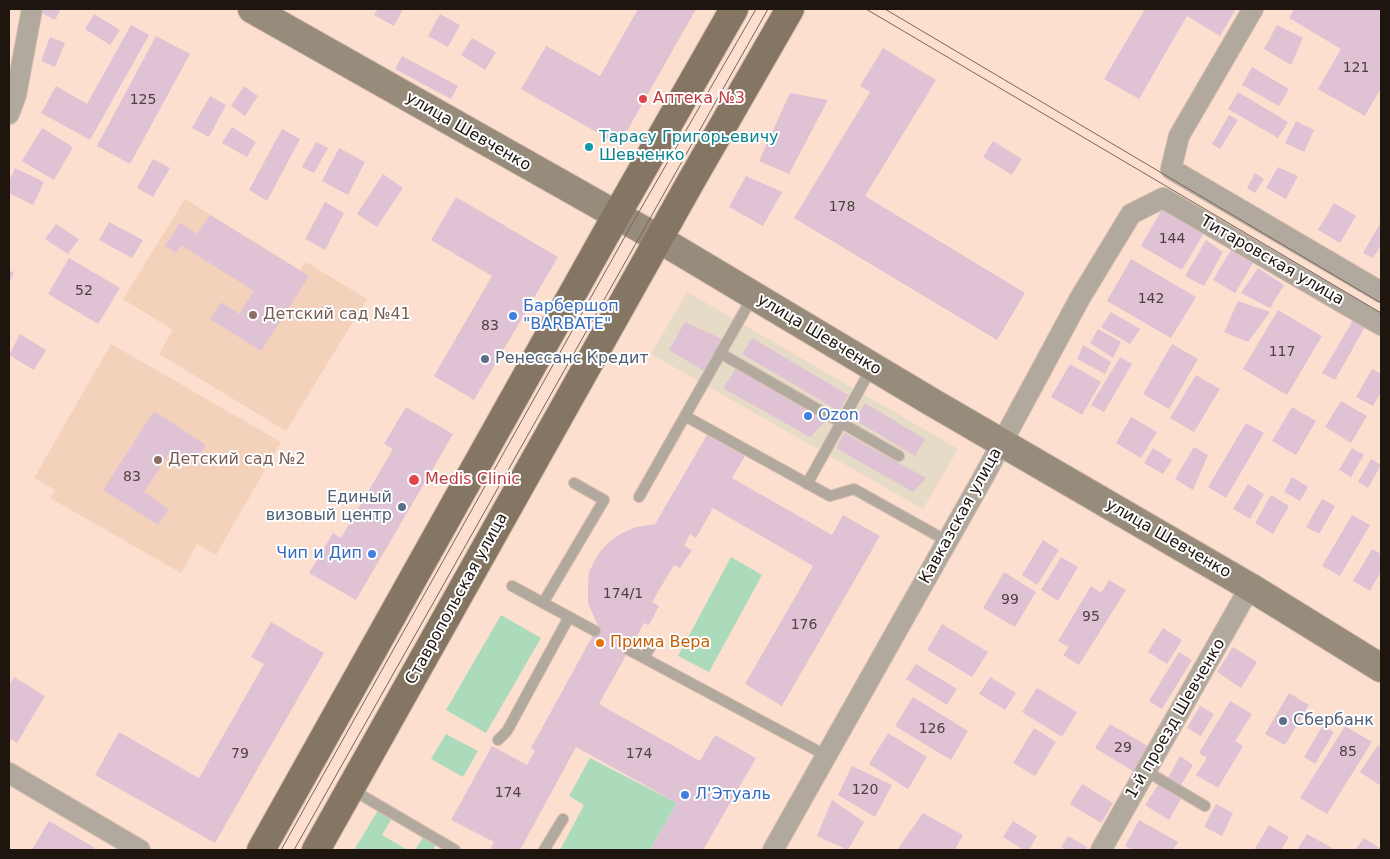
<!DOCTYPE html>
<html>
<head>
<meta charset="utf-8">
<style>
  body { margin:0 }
  #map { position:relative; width:1390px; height:859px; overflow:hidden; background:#fcdfce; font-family:"DejaVu Sans",sans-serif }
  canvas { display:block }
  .frame { position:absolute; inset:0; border:10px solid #1f150f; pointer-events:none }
</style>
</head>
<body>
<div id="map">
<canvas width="1390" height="859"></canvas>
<div class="frame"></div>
</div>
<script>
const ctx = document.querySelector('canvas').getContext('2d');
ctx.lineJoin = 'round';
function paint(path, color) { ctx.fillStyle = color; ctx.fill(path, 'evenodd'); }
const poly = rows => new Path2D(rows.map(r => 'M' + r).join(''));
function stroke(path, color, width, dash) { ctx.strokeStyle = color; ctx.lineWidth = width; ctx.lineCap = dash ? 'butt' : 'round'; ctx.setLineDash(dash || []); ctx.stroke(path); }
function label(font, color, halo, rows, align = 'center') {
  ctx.font = font + ' "DejaVu Sans",sans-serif'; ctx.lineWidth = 4; ctx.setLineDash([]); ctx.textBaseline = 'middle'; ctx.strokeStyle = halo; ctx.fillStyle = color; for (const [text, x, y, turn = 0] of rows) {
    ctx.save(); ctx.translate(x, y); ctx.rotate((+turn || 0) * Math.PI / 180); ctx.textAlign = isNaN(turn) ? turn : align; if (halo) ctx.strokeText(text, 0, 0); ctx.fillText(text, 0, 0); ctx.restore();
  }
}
const commercial = poly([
  [687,292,958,449,923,509,651,354]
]);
const built = poly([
  [185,199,300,270,306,262,367,299,286,431,159,354,173,330,123,299],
  [111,344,281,442,216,555,197,544,181,573,50,498,55,490,34,478]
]);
const green = poly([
  [731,557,762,575,709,672,678,656],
  [501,615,541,638,486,733,446,710],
  [446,734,478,751,463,777,431,759],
  [590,758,677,803,650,850,560,850,584,805,569,796],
  [380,807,394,815,382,835,408,850,354,850],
  [426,833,438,840,433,850,415,850]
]);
const building = poly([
  [42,9,61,9,55,20,40,12],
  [378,9,403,9,394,26,374,15],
  [638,9,696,9,619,145,521,89,546,46,600,76],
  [1145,9,1187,9,1190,10,1191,9,1236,9,1220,36,1187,16,1139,99,1104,79],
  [1294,9,1381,9,1381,88,1365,116,1318,89,1341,49,1289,18],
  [94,14,120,30,110,45,85,29],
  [440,14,460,25,448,47,428,36],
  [131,25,149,35,90,140,41,113,56,86,87,104],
  [1277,25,1303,38,1291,65,1264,49],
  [156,36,190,54,130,164,97,146],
  [50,37,65,43,55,67,41,61],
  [472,38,496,52,485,70,461,55],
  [883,48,936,80,865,196,1025,293,997,340,794,218,870,92,860,86],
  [402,56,458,86,451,99,395,69],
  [1252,67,1289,89,1279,106,1242,85],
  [244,86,258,96,245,116,231,106],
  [1238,92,1288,122,1278,138,1228,109],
  [790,93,828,100,789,174,759,161],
  [210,96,226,105,209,137,192,128],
  [1229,115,1238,120,1220,149,1212,144],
  [1296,121,1314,130,1304,152,1285,143],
  [232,127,256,142,247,157,222,143],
  [42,128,73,147,54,180,22,161],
  [282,129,300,139,267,201,249,190],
  [993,141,1022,159,1012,175,983,157],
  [316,142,328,148,314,173,302,167],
  [339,148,365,162,348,195,322,181],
  [153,159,170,168,153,197,137,188],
  [1278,167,1298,176,1286,199,1266,188],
  [15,168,44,182,33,205,9,193,9,181],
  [1255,173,1264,179,1255,193,1247,188],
  [383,174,403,188,377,227,357,214],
  [746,176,782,192,763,226,729,207],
  [456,197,558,257,474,400,434,376,492,276,431,240],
  [325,202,344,213,325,250,305,239],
  [1334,203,1356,216,1340,243,1318,230],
  [1162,209,1204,233,1182,270,1141,246],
  [210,215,309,276,261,351,210,319,221,302,239,314,254,291,181,245,176,253,165,246,180,223,197,234],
  [109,222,143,240,132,258,99,240],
  [1381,222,1381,245,1373,258,1363,253],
  [56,224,79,239,68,254,45,239],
  [1206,240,1223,252,1204,286,1185,276],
  [1231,250,1253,263,1235,293,1213,280],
  [69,258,120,288,98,324,48,294],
  [1131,259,1196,297,1171,338,1107,301],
  [1258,268,1284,285,1270,308,1241,293],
  [9,270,14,273,9,283],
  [1238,301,1270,312,1248,342,1224,332],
  [1278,310,1322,336,1287,395,1243,369],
  [1111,312,1140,329,1130,344,1101,327],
  [1353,320,1365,327,1335,380,1322,373],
  [685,322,722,339,704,371,669,350],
  [1098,329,1121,342,1113,358,1090,343],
  [20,334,46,350,34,370,9,355],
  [752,338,848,395,839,411,742,354],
  [1172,344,1198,359,1169,409,1143,394],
  [1083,345,1111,362,1105,374,1077,359],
  [1120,357,1132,364,1104,412,1091,405],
  [1070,364,1101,382,1082,415,1051,397],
  [736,369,826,421,810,437,723,388],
  [1372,369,1381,374,1381,392,1373,406,1356,397],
  [1196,375,1220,389,1194,432,1170,418],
  [1341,401,1367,416,1351,443,1325,427],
  [865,403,925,439,915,456,855,420],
  [406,407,453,434,356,600,309,573,333,533,341,538,393,449,384,444],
  [1292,407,1316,421,1296,455,1272,441],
  [154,411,206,445,193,465,171,451,144,492,169,509,158,525,103,490],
  [1131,417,1157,432,1141,458,1116,443],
  [1246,423,1264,433,1226,498,1208,487],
  [844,433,926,478,913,492,836,448],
  [707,435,745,456,732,478,832,535,843,515,880,536,782,706,745,684,813,566,713,508,696,538,690,534,684,546,692,550,680,568,674,565,652,602,659,606,649,625,644,623,599,704,700,761,715,735,756,758,703,850,650,850,677,803,576,747,520,850,490,850,494,842,451,820,492,746,527,765,535,751,531,748,598,626,588,603,588,585,589,572,598,554,610,541,622,533,636,527,655,524],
  [1194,447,1208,455,1193,490,1175,479],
  [1153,448,1172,460,1163,474,1144,463],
  [1352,448,1364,455,1351,477,1339,470],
  [1371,459,1381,465,1368,488,1358,482],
  [1292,477,1308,487,1300,501,1284,492],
  [1248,484,1264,494,1250,519,1233,509],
  [1271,495,1289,506,1273,534,1255,523],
  [1322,499,1335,506,1319,534,1306,527],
  [1352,515,1370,525,1340,576,1322,566],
  [1043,540,1059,550,1037,585,1022,575],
  [1372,549,1381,554,1381,571,1370,591,1353,581],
  [1061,557,1078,567,1058,601,1041,590],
  [1004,572,1036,592,1015,627,983,608],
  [1109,580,1126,590,1079,665,1063,655,1069,647,1058,641,1091,586,1101,593],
  [271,622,324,653,215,843,95,775,119,732,199,778,264,664,251,657],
  [942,624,988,652,972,677,927,650],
  [1163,628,1182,640,1167,664,1148,652],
  [1233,647,1257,662,1241,688,1217,672],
  [1179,652,1192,660,1162,709,1149,701],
  [916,664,957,689,947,705,906,679],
  [14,677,45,696,17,743,9,738,9,686],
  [990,677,1016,693,1005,710,979,694],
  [1037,688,1077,712,1062,737,1022,712],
  [1289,693,1309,705,1285,745,1265,734],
  [913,697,968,731,951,760,895,726],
  [1230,701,1252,714,1235,741,1243,746,1218,788,1196,775,1207,758,1199,753],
  [1200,706,1214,714,1201,736,1187,728],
  [1110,724,1151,748,1136,773,1095,748],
  [1323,725,1334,732,1315,764,1304,757],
  [1345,726,1372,742,1327,814,1300,798],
  [1034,728,1056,742,1035,776,1013,763],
  [888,733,927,757,908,789,869,764],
  [1378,745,1381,747,1381,786,1360,772],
  [1180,756,1193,765,1181,785,1168,778],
  [852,766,892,785,875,817,838,795],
  [1082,784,1113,803,1101,823,1070,804],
  [1158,785,1181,799,1169,820,1145,805],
  [832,800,864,822,848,850,817,836],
  [1216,804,1233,813,1222,836,1204,827],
  [923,813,963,835,955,850,897,850],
  [1139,820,1178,842,1173,850,1133,850,1125,846],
  [49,821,95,848,93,850,32,850],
  [1013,821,1037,836,1029,850,1024,850,1003,837],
  [1269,825,1289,837,1281,850,1254,850],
  [1307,834,1332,848,1330,850,1297,850],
  [1068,836,1087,847,1085,850,1067,850,1061,847],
  [1364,838,1381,849,1381,850,1355,850]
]);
const lane = poly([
  [720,353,899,456],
  [685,416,830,496,854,489,947,541],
  [807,484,872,367],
  [639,497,753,296],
  [512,586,595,631],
  [543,603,604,500,574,483],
  [629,650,827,756],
  [644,658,653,642],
  [498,740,507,731,569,617],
  [1146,771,1205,806],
  [351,789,455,850],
  [544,850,563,819]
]);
const street = poly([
  [1253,9,1179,136,1171,169,1381,292],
  [9,114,16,95,32,9],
  [9,773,140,850],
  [773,850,984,476,1080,298,1131,214,1163,198,1381,325],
  [1101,850,1250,587]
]);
const secondary = poly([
  [252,9,659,239,930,401,1250,587,1381,668]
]);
const primary = poly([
  [261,850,616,216,734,9],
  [316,850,690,183,790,9]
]);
const tram = poly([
  [866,9,1381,313],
  [885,9,1381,303],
  [281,850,632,224,756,9],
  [294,850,768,9]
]);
const markers = [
  [643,99,5,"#e0444e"],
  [589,147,5,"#0f9aa8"],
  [253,315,5,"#8d6e63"],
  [513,316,5,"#3f7fe0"],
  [485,359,5,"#5c6f8a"],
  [808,416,5,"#3f7fe0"],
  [158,460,5,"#8d6e63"],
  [414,480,6,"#e0444e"],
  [402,507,5,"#5c6f8a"],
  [372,554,5,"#3f7fe0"],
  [600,643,5,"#e8710a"],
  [1283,721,5,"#5c6f8a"],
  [685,795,5,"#3f7fe0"]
];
const numberNames = [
  ["121",1356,68],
  ["125",143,100],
  ["178",842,207],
  ["144",1172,239],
  ["52",84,291],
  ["142",1151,299],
  ["83",490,326],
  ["117",1282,352],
  ["83",132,477],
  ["174/1",623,594],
  ["99",1010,600],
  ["95",1091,617],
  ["176",804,625],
  ["126",932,729],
  ["29",1123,748],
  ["85",1348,752],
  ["79",240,754],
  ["174",639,754],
  ["120",865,790],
  ["174",508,793]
];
const healthNames = [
  ["Аптека №3",653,99],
  ["Medis Clinic",425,480]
];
const streetNames = [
  ["улица Шевченко",468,132,30],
  ["Титаровская улица",1272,261,30],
  ["улица Шевченко",819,335,31],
  ["Кавказская улица",961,516,-61],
  ["улица Шевченко",1168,539,30],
  ["Ставропольская улица",457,599,-61],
  ["1-й проезд Шевченко",1176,719,-60]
];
const cultureNames = [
  ["Тарасу Григорьевичу",599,138],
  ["Шевченко",599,156]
];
const shopNames = [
  ["Барбершоп",523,307],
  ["\"BARBATE\"",523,325],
  ["Ozon",818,416],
  ["Чип и Дип",362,554,"right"],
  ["Л'Этуаль",695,795]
];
const educationNames = [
  ["Детский сад №41",263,315],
  ["Детский сад №2",168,460]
];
const serviceNames = [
  ["Ренессанс Кредит",495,359],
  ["Единый",392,498,"right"],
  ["визовый центр",392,516,"right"],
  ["Сбербанк",1293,721]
];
const foodNames = [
  ["Прима Вера",610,643]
];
paint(commercial, '#e5dbc6');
paint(built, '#f4d1bb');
paint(green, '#acdbbc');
paint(building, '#dfc3d5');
stroke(lane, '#d4bbac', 12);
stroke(street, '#d4bbac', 22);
stroke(secondary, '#d4bbac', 30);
stroke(primary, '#d4bbac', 30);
stroke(lane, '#b1a99e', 10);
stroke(street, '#b1a99e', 20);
stroke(secondary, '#978b7c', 28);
stroke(primary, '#847663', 28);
stroke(tram, '#77655b', 1);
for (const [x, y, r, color] of markers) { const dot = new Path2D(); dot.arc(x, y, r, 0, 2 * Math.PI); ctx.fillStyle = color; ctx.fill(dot); stroke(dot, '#fff', 2); }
label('14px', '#4f4040', null, numberNames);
label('16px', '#be3a42', '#fff', healthNames, 'left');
label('16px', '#1f150f', '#fff', streetNames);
label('16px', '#0d838f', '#fff', cultureNames, 'left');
label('16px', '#366cbe', '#fff', shopNames, 'left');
label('16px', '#785e54', '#fff', educationNames, 'left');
label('16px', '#4e5e75', '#fff', serviceNames, 'left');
label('16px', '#c56008', '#fff', foodNames, 'left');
</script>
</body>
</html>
